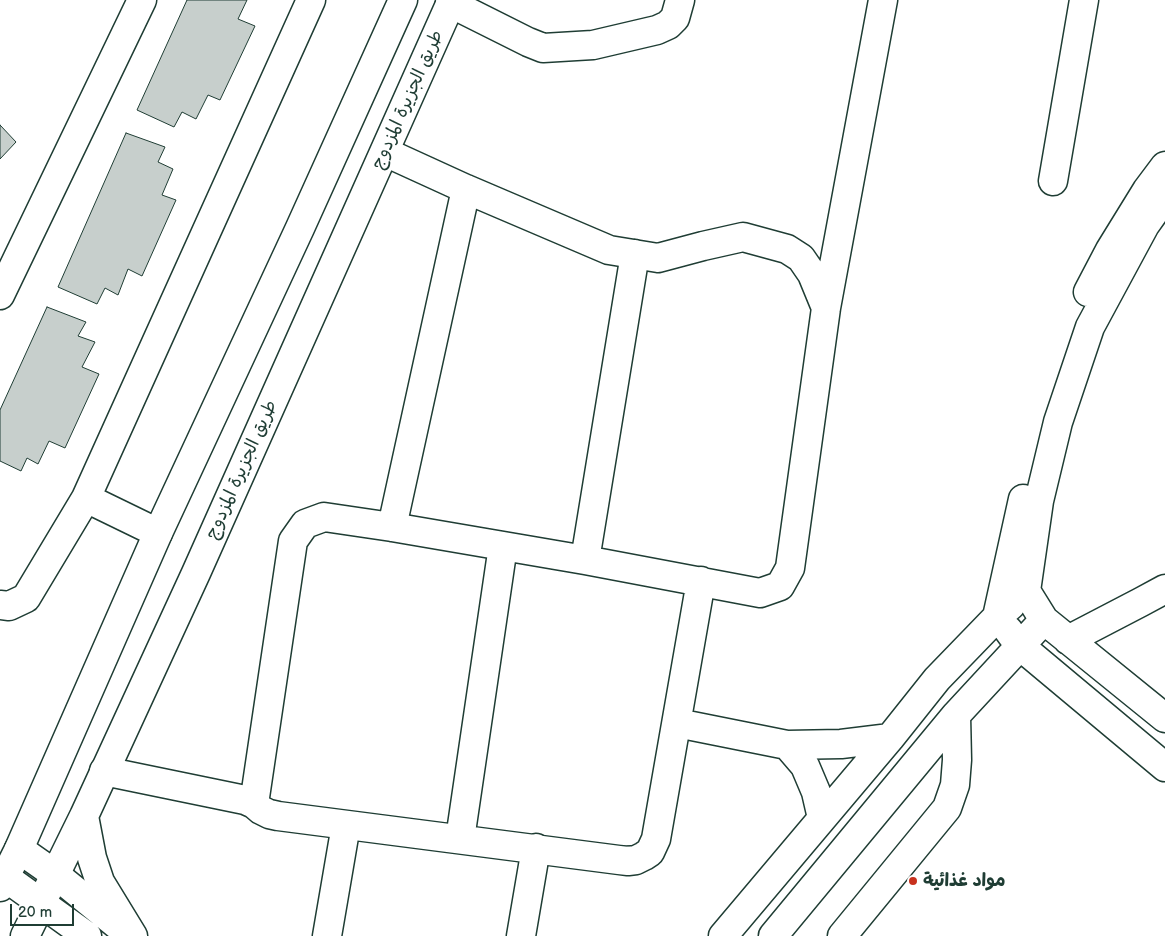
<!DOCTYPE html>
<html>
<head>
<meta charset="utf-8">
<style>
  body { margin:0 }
  #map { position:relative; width:1165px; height:936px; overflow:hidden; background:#fff; font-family:"Balsamiq Sans",sans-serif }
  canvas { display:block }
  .scale { position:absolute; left:10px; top:904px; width:64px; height:22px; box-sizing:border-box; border:2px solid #1f3d34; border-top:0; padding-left:6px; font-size:15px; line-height:18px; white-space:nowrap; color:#1f3d34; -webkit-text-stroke:4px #fff; paint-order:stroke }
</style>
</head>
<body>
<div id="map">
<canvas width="1165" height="936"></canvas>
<div class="scale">20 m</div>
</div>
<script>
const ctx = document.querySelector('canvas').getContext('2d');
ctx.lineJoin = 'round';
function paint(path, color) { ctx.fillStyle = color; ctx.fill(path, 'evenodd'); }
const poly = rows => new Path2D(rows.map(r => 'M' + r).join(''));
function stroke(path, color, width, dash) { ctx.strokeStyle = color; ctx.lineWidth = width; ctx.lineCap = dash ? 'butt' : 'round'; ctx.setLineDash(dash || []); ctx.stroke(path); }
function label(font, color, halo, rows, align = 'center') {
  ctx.font = font + ' "Balsamiq Sans","Playpen Sans Arabic",sans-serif'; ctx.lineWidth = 4; ctx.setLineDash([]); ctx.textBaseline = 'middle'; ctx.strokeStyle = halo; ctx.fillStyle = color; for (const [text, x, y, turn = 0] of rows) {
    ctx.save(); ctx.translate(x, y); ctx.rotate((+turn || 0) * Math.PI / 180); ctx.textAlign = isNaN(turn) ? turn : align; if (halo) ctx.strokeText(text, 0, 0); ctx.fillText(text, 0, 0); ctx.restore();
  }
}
const building = poly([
  [187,0,247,0,238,19,255,26,220,100,208,95,196,119,182,112,174,127,137,110,187,0],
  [0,125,16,142,0,159,0,125],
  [126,133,165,147,158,162,173,169,162,195,176,200,142,276,128,269,118,295,105,288,97,304,58,287,126,133],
  [47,307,86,322,78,336,95,342,82,367,99,374,65,448,49,441,38,464,27,458,21,471,0,461,0,410,47,307]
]);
const minor = poly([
  [450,3,528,42,543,48,593,45,657,30,668,25,675,18,680,0],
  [385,152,466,189,609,250,658,258,703,246,743,237,787,249,801,258,812,274,826,308],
  [1053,181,1084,0],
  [1088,292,1110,250,1147,190,1165,166],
  [0,295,142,0],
  [86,498,158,533],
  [392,527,466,189],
  [585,560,635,254],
  [0,605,9,606,26,598,86,498,311,0],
  [997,617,1023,499],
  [1044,620,1165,718],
  [1008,630,1019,645,1165,767],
  [1068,640,1141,602,1165,589],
  [677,723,787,745,841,744,890,738],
  [787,745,805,766,816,792,822,818],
  [104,771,245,800,254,804,261,810,269,814,278,816,619,860,628,861,636,860,644,856,650,852,656,839,701,581],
  [254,804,293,541,305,524,324,517,392,527,585,560,760,593,780,586,790,568,826,308,883,0],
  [460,839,503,546],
  [19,849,56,875,131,936],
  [5,877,87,936],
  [327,936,346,825],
  [521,936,536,848],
  [723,936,890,738,937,679,997,617,1011,605],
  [773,936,956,715,1044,620,1026,591,1039,501,1058,422,1090,327,1145,225,1165,197],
  [842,936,947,808,955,785,957,760,956,715]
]);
const major = poly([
  [84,816,92,858,100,882,133,936],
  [0,887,19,849,158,533,300,228,403,0],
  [25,936,84,816,196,573,452,0]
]);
const markers = [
  [913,881,5,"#c8321e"]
];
const streetNames = [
  ["طريق الجزيرة المزدوج",408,100,-66],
  ["طريق الجزيرة المزدوج",242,470,-66]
];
const poiNames = [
  ["مواد غذائية",923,881]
];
paint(building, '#c7cfcc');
stroke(building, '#1f3d34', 1);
stroke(minor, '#1f3d34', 31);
stroke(major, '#1f3d34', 31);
stroke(minor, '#fff', 28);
stroke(major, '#fff', 28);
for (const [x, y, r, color] of markers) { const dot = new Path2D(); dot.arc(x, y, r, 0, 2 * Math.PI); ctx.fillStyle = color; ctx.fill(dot); stroke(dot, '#fff', 2); }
label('18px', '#1f3d34', '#fff', streetNames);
label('bold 18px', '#1f3d34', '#fff', poiNames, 'left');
</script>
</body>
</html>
